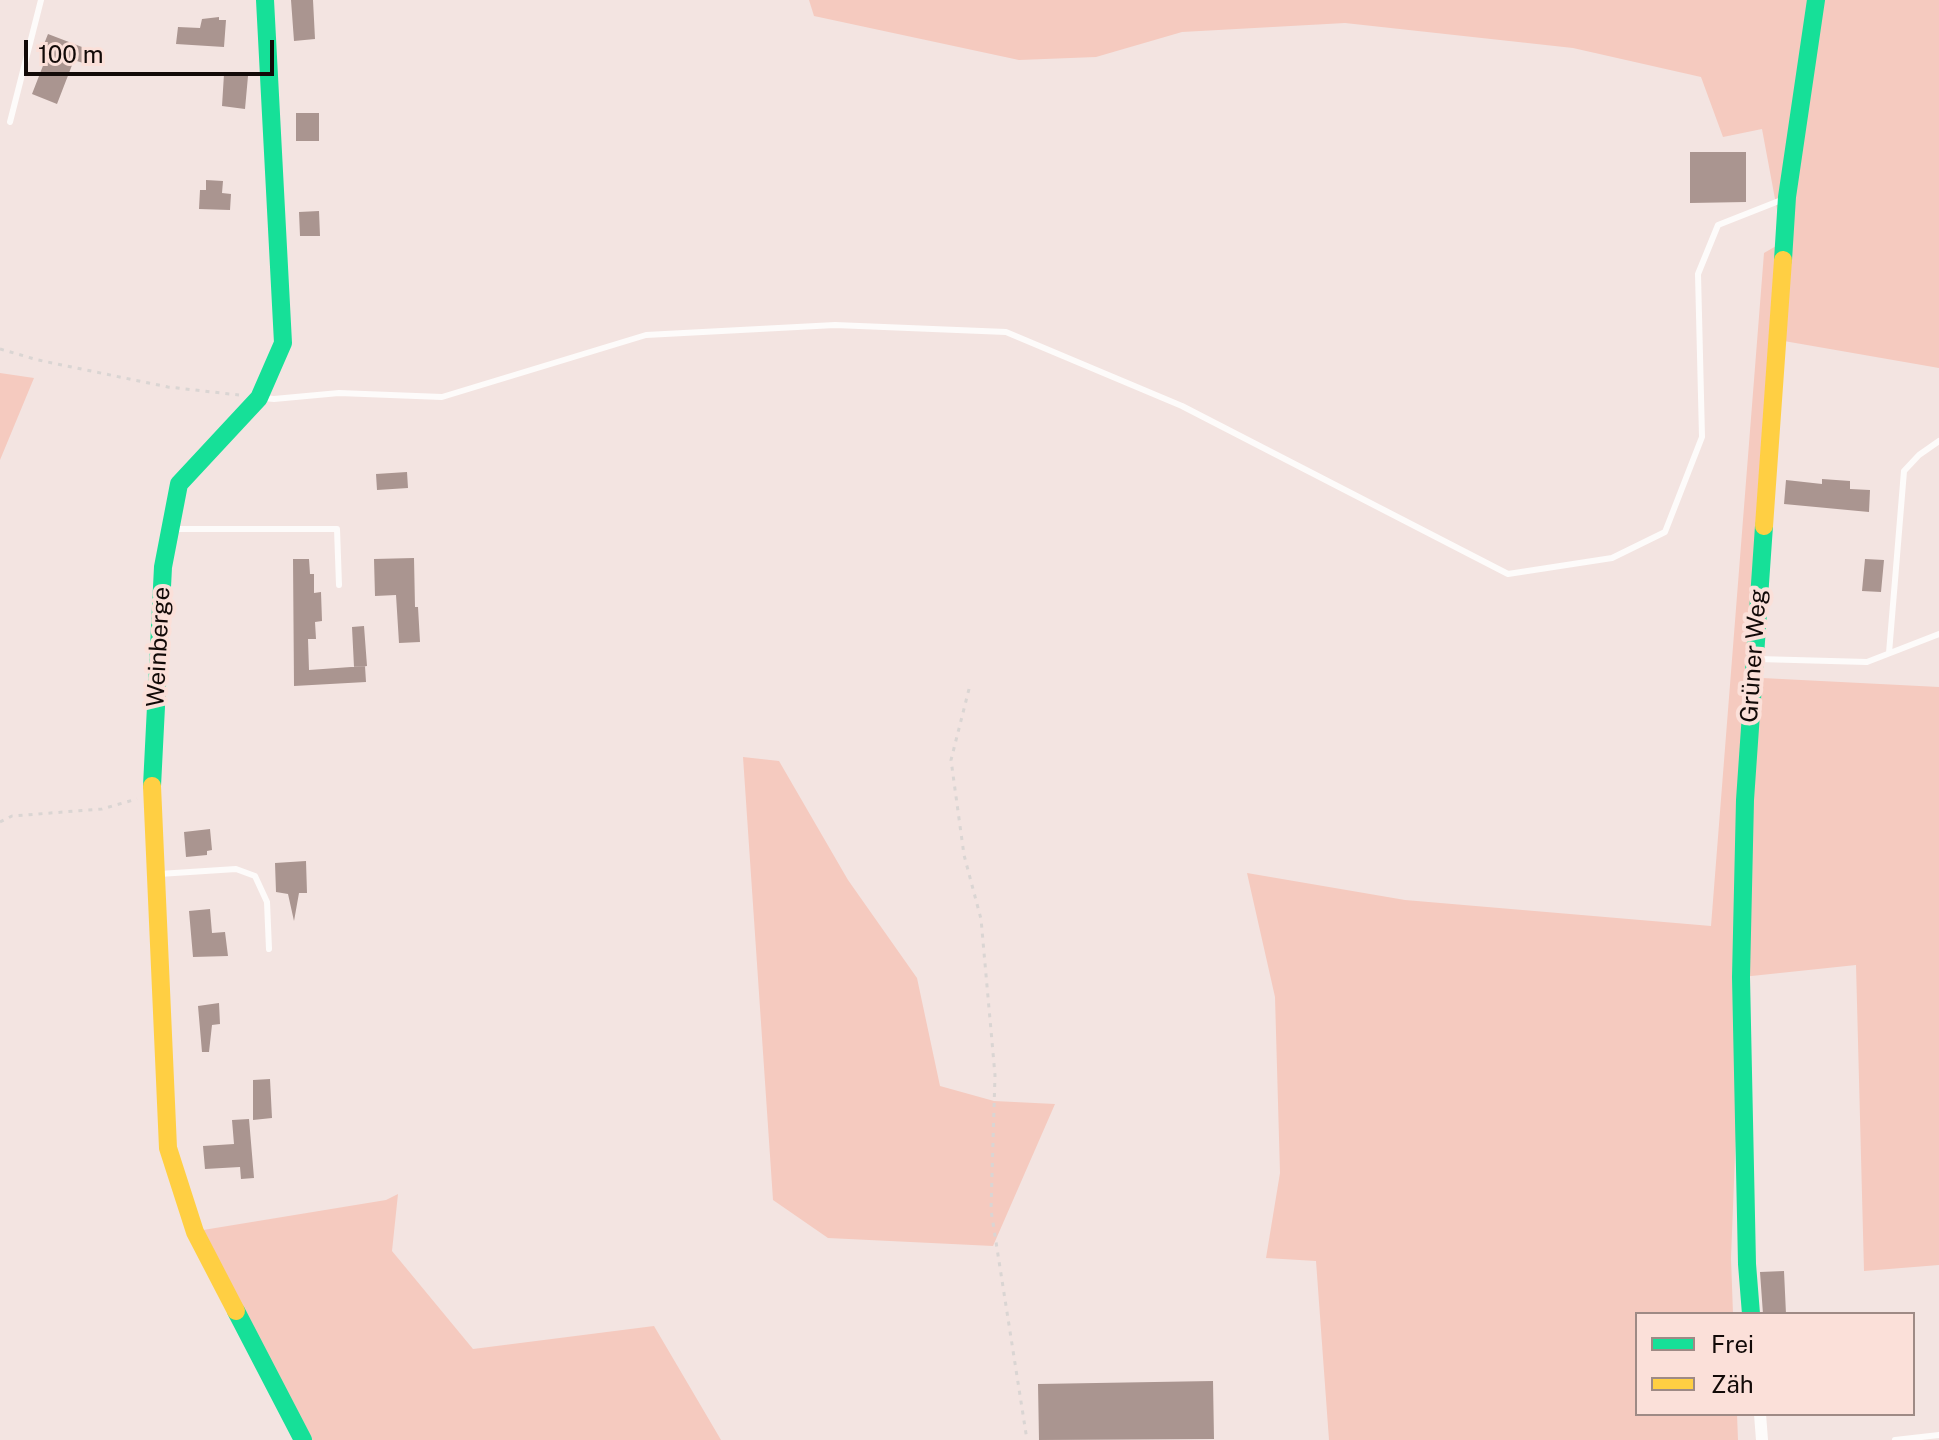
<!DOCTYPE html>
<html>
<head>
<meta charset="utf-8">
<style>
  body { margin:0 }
  #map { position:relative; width:1939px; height:1440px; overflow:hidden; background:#f3e4e1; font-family:"Public Sans",sans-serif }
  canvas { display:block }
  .legend { position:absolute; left:1635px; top:1312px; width:280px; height:104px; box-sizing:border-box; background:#fbe0d9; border:2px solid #9e8a85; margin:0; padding:10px 14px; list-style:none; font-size:24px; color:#120a08 }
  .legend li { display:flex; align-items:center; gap:16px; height:40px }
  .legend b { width:40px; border:2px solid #9e8a85 }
  .scale { position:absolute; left:24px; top:40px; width:250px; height:36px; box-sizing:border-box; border:4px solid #120a08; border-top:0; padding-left:10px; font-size:24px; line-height:28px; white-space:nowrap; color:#120a08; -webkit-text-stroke:6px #fbe0d9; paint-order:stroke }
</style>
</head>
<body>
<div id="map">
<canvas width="1939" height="1440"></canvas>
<ul class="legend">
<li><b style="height:10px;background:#16e098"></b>Frei</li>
<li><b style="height:10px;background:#ffcf43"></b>Zäh</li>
</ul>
<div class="scale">100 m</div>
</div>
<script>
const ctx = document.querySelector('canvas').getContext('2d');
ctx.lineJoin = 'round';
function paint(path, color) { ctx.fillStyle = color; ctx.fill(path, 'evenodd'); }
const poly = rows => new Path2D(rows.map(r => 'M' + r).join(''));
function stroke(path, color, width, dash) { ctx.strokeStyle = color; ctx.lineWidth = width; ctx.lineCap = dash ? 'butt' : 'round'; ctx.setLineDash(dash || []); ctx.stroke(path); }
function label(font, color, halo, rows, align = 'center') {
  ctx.font = font + ' "Public Sans",sans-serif'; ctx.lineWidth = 8; ctx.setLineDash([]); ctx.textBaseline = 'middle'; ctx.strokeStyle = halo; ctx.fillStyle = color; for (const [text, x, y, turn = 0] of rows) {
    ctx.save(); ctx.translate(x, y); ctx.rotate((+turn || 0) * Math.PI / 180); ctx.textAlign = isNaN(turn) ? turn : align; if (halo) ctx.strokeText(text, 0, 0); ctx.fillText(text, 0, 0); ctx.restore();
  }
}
const green = poly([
  [809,0,1939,0,1939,368,1784,341,1762,678,1939,687,1939,1265,1864,1271,1856,965,1742,977,1731,1258,1733,1314,1637,1314,1637,1414,1737,1414,1738,1440,1329,1440,1316,1261,1266,1258,1280,1173,1275,997,1247,873,1405,900,1711,926,1764,253,1783,242,1762,129,1723,137,1701,77,1573,48,1345,23,1182,32,1096,57,1019,60,814,16],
  [0,373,34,378,0,460],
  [743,757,779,761,848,880,917,978,940,1086,994,1101,1055,1104,993,1246,828,1238,773,1200],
  [398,1194,392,1251,473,1349,654,1326,721,1440,307,1440,191,1232,386,1200]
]);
const building = poly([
  [291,0,313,0,315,39,294,41],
  [219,17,219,20,226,20,224,47,176,44,178,27,200,28,202,19],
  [48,34,95,52,89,65,74,60,57,104,32,94,46,58,40,54],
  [224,74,248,76,245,109,222,106],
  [296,113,319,113,319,141,296,141],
  [1690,152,1746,152,1746,202,1690,203],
  [206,180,223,181,222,193,231,194,230,210,199,209,200,190,206,190],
  [319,211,320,236,300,236,299,212],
  [407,472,408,488,377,490,376,474],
  [1822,479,1850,481,1850,489,1870,490,1869,512,1784,504,1786,480,1822,484],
  [414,558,415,607,418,607,420,642,399,643,396,595,375,596,374,559],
  [293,559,309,559,310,574,314,574,314,593,321,592,322,621,315,622,316,639,308,639,309,670,365,666,366,682,294,686],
  [1865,559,1884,560,1881,592,1862,591],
  [364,626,367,666,354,667,352,627],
  [210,829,212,850,207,851,207,855,186,857,184,832],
  [306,861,307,893,299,893,294,921,288,894,276,892,275,863],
  [210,909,212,933,225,932,228,956,193,957,189,911],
  [219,1003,220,1024,212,1025,209,1052,202,1052,198,1006],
  [270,1079,272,1118,253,1120,253,1080],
  [249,1119,254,1178,241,1179,240,1167,205,1169,203,1146,234,1144,232,1120],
  [1784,1271,1786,1314,1763,1314,1760,1272],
  [1213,1381,1214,1439,1039,1440,1038,1384]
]);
const path = poly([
  [0,349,38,360,168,387,239,395],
  [969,689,951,760,964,855,981,919,995,1075,991,1210,1027,1440],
  [0,822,12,816,102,809,137,799]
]);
const lane = poly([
  [10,122,41,0],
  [263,398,274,399,339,393,442,397,646,335,835,325,1006,332,1182,406,1508,574,1612,558,1665,532,1702,437,1698,274,1718,225,1784,199],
  [174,529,337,529,339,585],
  [1889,653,1904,471,1919,455,1939,441],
  [1758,659,1867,662,1939,634],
  [159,874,236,869,255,876,267,902,269,949],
  [1895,1440,1939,1435]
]);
const street = poly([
  [1760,1414,1762,1440]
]);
const fast = poly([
  [1783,260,1787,197,1816,0],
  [152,786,163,567,179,484,259,398,283,343,265,0],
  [236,1311,303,1440],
  [1751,1314,1747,1264,1741,977,1745,800,1764,526]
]);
const slow = poly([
  [1764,526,1783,260],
  [152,786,168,1148,195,1232,236,1311]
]);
const streetNames = [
  ["Weinberge",159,647,-87],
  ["Grüner Weg",1754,656,-86]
];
paint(green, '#f5cabf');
paint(building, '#aa9590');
stroke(path, '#dad5d3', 3, [4, 6]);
stroke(lane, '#fdfbfa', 6);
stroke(street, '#fdfbfa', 12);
stroke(fast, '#16e098', 18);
stroke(slow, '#ffcf43', 18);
label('24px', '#120a08', '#fbe0d9', streetNames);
</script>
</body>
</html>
